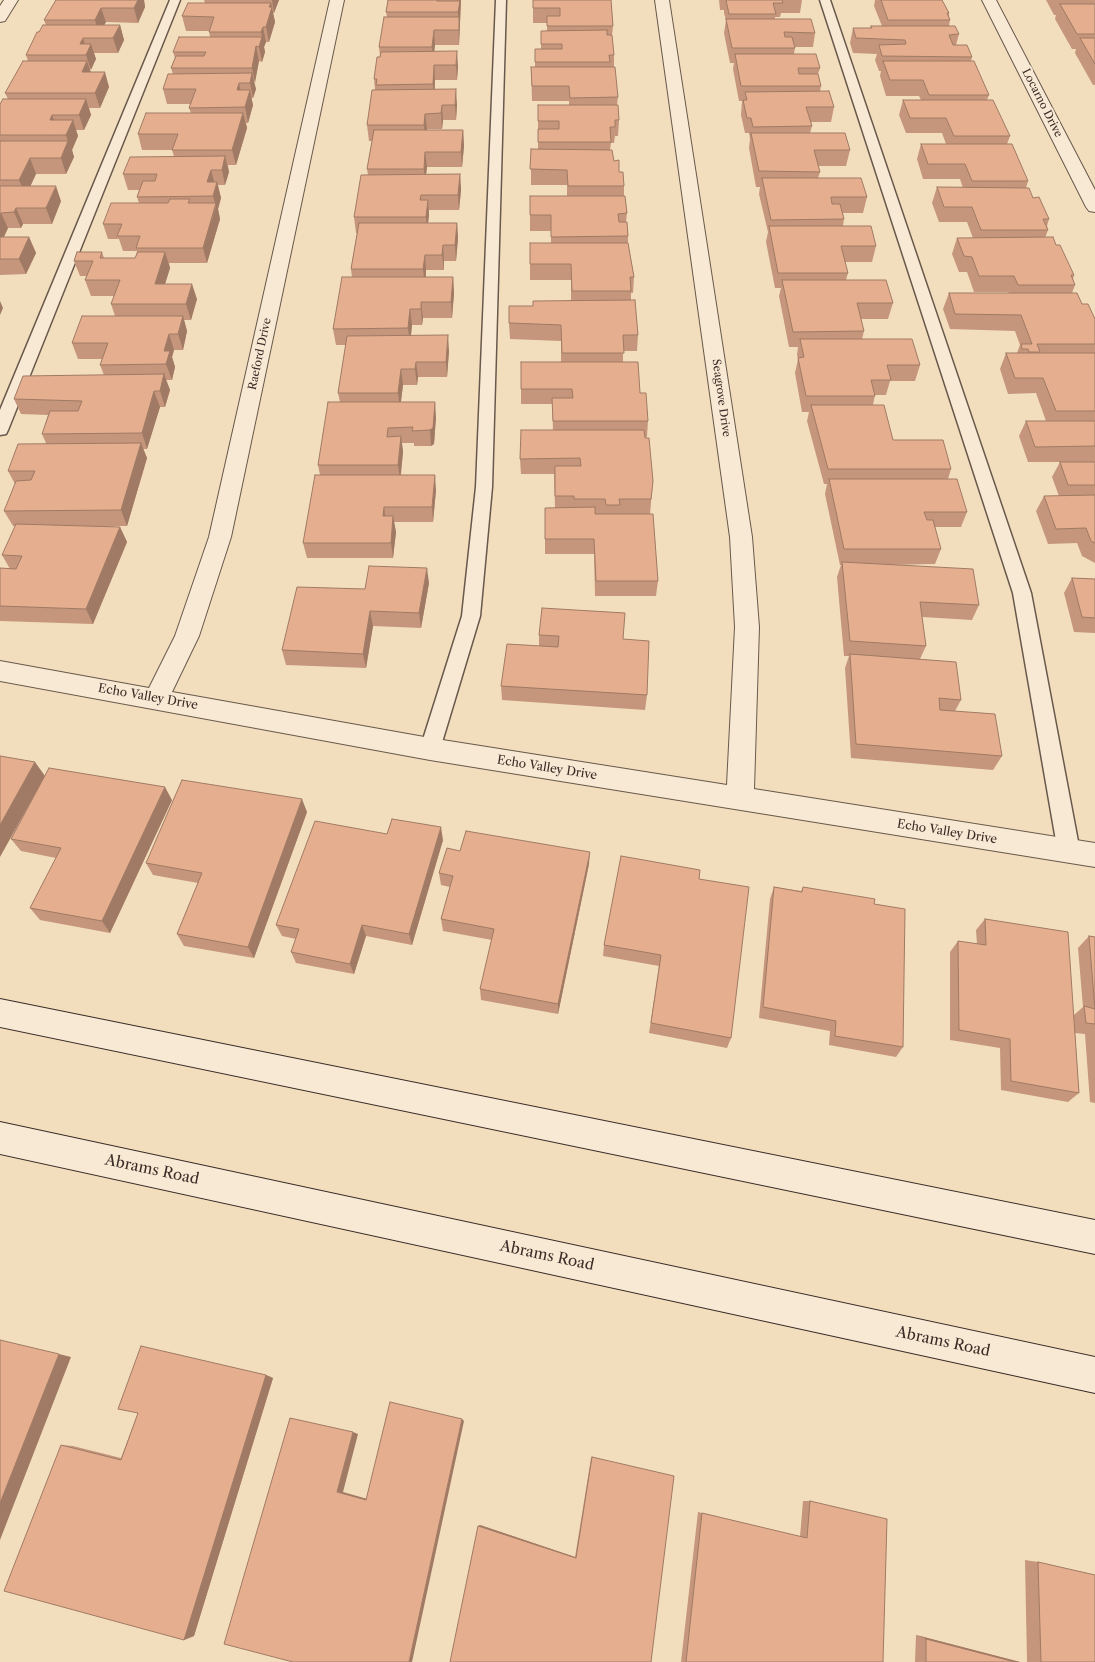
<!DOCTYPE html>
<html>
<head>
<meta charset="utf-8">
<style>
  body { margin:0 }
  canvas { display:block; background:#f2ddbd }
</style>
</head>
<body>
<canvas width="1095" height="1662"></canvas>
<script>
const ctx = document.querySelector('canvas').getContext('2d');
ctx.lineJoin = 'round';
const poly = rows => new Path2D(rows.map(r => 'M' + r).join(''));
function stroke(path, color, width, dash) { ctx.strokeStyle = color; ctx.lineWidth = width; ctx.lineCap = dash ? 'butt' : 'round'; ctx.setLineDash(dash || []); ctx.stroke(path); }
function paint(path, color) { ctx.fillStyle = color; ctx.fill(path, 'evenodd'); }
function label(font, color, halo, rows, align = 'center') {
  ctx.font = font + ' "Libre Caslon Text",serif'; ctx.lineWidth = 4; ctx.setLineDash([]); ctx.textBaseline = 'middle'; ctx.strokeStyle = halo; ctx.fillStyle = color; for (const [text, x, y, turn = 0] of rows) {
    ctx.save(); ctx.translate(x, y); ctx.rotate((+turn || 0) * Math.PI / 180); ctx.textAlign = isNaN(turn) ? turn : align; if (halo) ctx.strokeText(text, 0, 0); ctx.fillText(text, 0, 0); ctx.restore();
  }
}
const service = poly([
  [170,0,180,0,8,430,6,434,0,435,0,410,170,0],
  [496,0,506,0,492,487,480,616,440,749,437,755,430,757,423,755,420,749,462,616,476,487,496,0],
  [820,0,830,0,1031,593,1080,852,1077,859,1069,861,1061,859,1058,852,1013,593,820,0]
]);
const minor = poly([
  [4,0,18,0,5,21,0,22,0,6,4,0],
  [330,0,344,0,231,537,199,636,172,692,430,738,727,785,735,627,730,537,655,0,669,0,752,537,759,627,754,789,1095,843,1095,867,430,760,0,681,0,661,149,688,175,636,209,537,330,0],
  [982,0,996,0,1095,190,1095,212,1089,211,1086,207,982,0]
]);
const secondary = poly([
  [0,999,1095,1220,1095,1254,0,1027,0,999],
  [0,1122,1095,1357,1095,1393,0,1154,0,1122]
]);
const wall = poly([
  [56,0,144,0,145,7,138,23,106,22,104,25,120,25,124,40,118,53,94,53,96,59,90,70,91,72,109,87,100,108,89,108,91,115,84,130,76,130,78,136,72,150,74,157,66,174,36,174,30,186,61,201,52,224,23,224,21,228,8,228,4,237,29,237,36,253,26,274,0,275,0,104,8,99,5,93,28,61,26,55,39,32,46,25,44,20],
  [204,0,279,0,274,13,273,13,275,22,269,42,266,42,264,47,265,52,262,62,259,61,254,83,256,89,253,98,251,98,253,105,248,123,246,123,247,128,236,165,228,165,229,172,225,185,218,185,221,198,218,209,220,219,207,263,169,263,170,268,165,284,197,299,191,320,184,320,187,331,183,350,174,350,172,357,175,367,172,380,166,380,170,390,165,407,160,407,147,449,143,449,147,458,127,526,87,526,120,527,127,542,93,624,0,621,0,568,10,569,2,555,15,526,13,526,4,511,15,484,8,471,46,443,42,434,48,415,21,414,14,399,104,375,100,365,102,359,78,359,72,343,115,316,111,304,114,296,91,296,85,280,87,276,80,276,74,261,102,252,104,258,135,258,137,251,123,251,119,239,108,239,103,224,139,203,137,197,139,190,128,190,123,174,174,156,172,150,142,150,138,134,191,113,189,108,190,104,167,104,163,89,173,74,171,68,175,58,173,52,210,37,209,31,186,31,182,16,205,3],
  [388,0,461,0,459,45,435,45,434,51,458,66,457,80,435,80,435,89,457,105,456,120,443,120,442,129,427,129,426,130,463,130,464,146,462,167,427,167,426,174,460,174,461,190,459,210,429,210,428,223,457,223,458,238,456,261,444,261,444,270,426,270,426,277,453,277,454,293,452,318,423,318,422,325,412,325,411,335,449,351,447,377,418,377,417,385,403,385,401,402,436,417,434,444,431,446,414,446,414,443,402,443,403,452,401,475,436,490,433,522,394,522,396,532,393,558,307,558,303,543,320,475,318,465,340,402,338,393,346,345,336,345,333,329,352,277,351,269,357,233,356,233,354,217,368,175,367,169,372,141,369,141,367,125,375,90,374,79,380,56,379,47,387,17,386,12],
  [533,0,611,0,613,26,612,36,614,55,614,67,618,97,617,105,619,120,618,136,615,136,614,143,611,143,610,150,614,161,619,172,624,186,624,196,627,213,626,222,628,236,628,243,634,277,633,293,631,293,631,300,638,335,637,351,623,351,623,362,640,393,648,421,647,437,645,437,653,481,650,514,658,581,656,596,595,596,594,554,545,554,545,508,555,508,554,474,521,474,520,459,553,430,552,404,521,404,521,389,561,362,561,341,510,339,509,323,533,306,571,300,571,280,530,280,530,264,551,243,551,231,530,231,530,196,567,196,567,185,531,185,531,149,538,149,538,105,569,105,569,101,532,101,531,67,535,67,535,49,541,49,541,31,547,31,547,23,533,23],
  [719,0,802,0,800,13,781,13,780,17,775,17,775,19,815,33,813,47,795,47,794,54,820,68,818,74,821,86,820,91,834,107,831,122,810,122,812,126,810,133,850,150,846,166,818,166,820,172,818,178,867,197,863,213,843,213,844,219,843,226,876,246,872,262,845,262,848,273,846,280,893,303,888,319,861,319,864,331,862,339,920,365,915,381,890,381,886,395,875,395,873,405,893,440,951,469,948,479,967,512,961,527,935,527,941,549,935,564,887,565,979,605,972,620,922,617,926,646,920,659,961,700,955,711,1002,756,993,770,851,758,845,668,849,656,844,656,837,577,841,565,840,565,825,494,827,484,824,484,807,421,809,412,802,412,795,373,798,359,797,355,798,347,789,347,779,296,781,288,775,288,766,242,768,232,759,194,760,187,756,187,749,148,750,139,749,133,745,133,741,115,742,101,739,101,733,69,734,63,730,63,724,33,726,20,724,13,724,10,720,10],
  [870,0,942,0,949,13,949,16,950,20,949,26,959,34,956,45,972,57,971,61,989,95,987,100,1010,136,1007,144,1028,181,1026,188,1049,219,1047,226,1048,230,1045,238,1056,245,1074,275,1073,279,1075,285,1072,293,1095,319,1095,563,1082,556,1077,543,1048,544,1036,511,1044,496,1059,496,1052,477,1060,462,1028,462,1019,436,1026,421,1046,421,1036,393,1008,394,1000,369,1006,353,1017,353,1020,345,1015,331,950,329,943,309,949,293,1009,293,1008,292,974,292,967,272,959,272,952,254,957,238,973,238,967,222,939,222,932,203,937,187,963,188,960,179,923,179,917,159,921,144,946,144,942,133,906,133,899,115,903,100,921,100,919,96,886,96,880,76,881,71,879,71,875,60,877,54,853,53,850,43,853,28,870,28,871,26,882,26,874,6,875,0],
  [1046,0,1095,0,1095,85,1093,85,1075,53,1076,49,1072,49,1055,19,1056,15,1054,15],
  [1072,578,1095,579,1095,633,1074,632,1064,593],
  [429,583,421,628,373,626,366,668,286,665,282,650,365,589],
  [539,635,623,639,647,695,645,710,502,700,501,686,539,646],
  [45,776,172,800,110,933,40,920,30,908,56,858,21,851,11,839],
  [307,812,254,958,184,946,177,934,198,883,153,875,146,863],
  [387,834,443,840,412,945,366,936,354,974,296,963,291,952,296,939,282,936,276,925],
  [460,851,589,864,558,1014,481,1000,480,989,492,940,443,931,441,919,450,887,441,885,439,873],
  [699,879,731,1038,727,1048,649,1033,659,966,603,956,604,945],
  [774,887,801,891,803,887,874,904,903,1047,896,1057,829,1045,830,1031,759,1018,770,899],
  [985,919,1074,1015,1083,1007,1078,948,1089,936,1095,937,1095,1103,1090,1102,1085,1034,1075,1033,1079,1093,1068,1102,1001,1090,1000,1048,950,1040,950,952,958,941,977,944,976,930],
  [266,1375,273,1378,194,1636,184,1640,61,1445,73,1446,121,1458,138,1413],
  [592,1457,651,1662,480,1525,575,1557,591,1458],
  [803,1501,810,1501,883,1662,681,1662,698,1512,800,1537],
  [1025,1560,1038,1562,1095,1662,1027,1662],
  [916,1635,1020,1662,915,1662]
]);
const shadedWall = poly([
  [138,0,144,0,145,7,138,23,134,8],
  [272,0,279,0,274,13],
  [459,0,461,0,459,45,458,12],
  [271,3,275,22,269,42,266,27,269,7],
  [101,8,106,22,99,35,95,20],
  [120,25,124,40,118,53,113,38],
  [263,27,266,42,264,47,261,32],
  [434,30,435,45,433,62,432,47],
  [262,37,265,52,262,62,259,47],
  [83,38,87,52,91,44,96,59,91,70,86,55,80,44],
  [256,46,259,61,255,83,252,68],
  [457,51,458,66,457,80,456,65],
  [87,61,92,76,82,72],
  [434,65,435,80,434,99,433,84],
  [105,72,109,87,100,108,95,93],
  [252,73,256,89,253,98,250,83],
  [239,83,242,98,237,90],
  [456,89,457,105,456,120,455,105],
  [250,90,253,105,248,123,245,107],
  [86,99,91,115,84,130,79,115],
  [442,105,443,120,442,129,441,113],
  [243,113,247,128,236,165,232,150],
  [425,114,427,129,425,140,424,125],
  [52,115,58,130,55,136,50,120],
  [73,120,78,136,72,150,74,157,66,174,61,158,68,141,66,135],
  [463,130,464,146,462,167,461,152],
  [425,152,427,167,425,184,424,169],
  [225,156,229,172,225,185,222,170],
  [30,158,36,174,26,196,19,180],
  [211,170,215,185,207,182],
  [460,174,461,190,459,210,458,195],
  [217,182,221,198,218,209,220,219,207,263,203,248,216,206,213,196],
  [56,186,61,201,52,224,46,208],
  [428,200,429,215,427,233,426,217],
  [16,208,23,224,21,228,14,212],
  [1,213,8,228,0,245,0,215],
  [457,223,458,238,456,261,455,245],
  [29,237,36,253,26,274,19,259],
  [443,245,444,261,444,270,442,255],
  [165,252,170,268,160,300,155,284],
  [425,255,426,270,425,285,423,269],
  [453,277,454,293,452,318,451,302],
  [192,284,197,299,191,320,186,304],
  [0,301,3,308,0,315],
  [421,302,423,318,422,325,421,309],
  [410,309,412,325,410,344,408,328],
  [183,316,187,331,183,350,178,334],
  [169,334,174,350,172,357,175,367,172,380,166,364,164,351],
  [448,335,449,351,447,377,446,362],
  [416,362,418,377,417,385,415,369],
  [401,369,403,385,400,408,398,393],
  [164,374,170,390,165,407,160,391],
  [154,391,160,407,147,449,142,433],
  [435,402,436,417,434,444,431,446,430,430],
  [401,436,403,452,400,480,398,465],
  [141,443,147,458,127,526,121,510],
  [435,475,436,490,433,522,432,507],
  [384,507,386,522,383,516],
  [393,516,396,532,393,558,391,543],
  [120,527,127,542,93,624,86,609],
  [427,568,429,583,421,628,419,613],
  [370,611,373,626,366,668,363,654],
  [35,762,45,776,0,857,0,825],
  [165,787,172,800,110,933,102,921],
  [302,799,307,812,254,958,248,947],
  [441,827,443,840,412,945,409,934],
  [590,852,589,864,558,1014,558,1004],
  [362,925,366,936,354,974,350,964],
  [59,1354,71,1357,0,1540,0,1503],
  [266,1375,273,1378,194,1636,184,1640],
  [462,1419,464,1421,412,1662,409,1662],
  [353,1432,358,1434,343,1492,371,1500,366,1500,337,1492],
  [480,1525,575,1557,576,1558,478,1526],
  [916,1635,1020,1662,1015,1662,926,1639]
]);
const building = poly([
  [56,0,138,0,134,8,101,8,95,20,44,20,56,0],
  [388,0,437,0,437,1,460,1,458,12,386,12,388,0],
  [533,0,611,0,613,26,547,26,547,16,560,16,560,8,533,8,533,0],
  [726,0,782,0,783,3,773,3,776,14,729,14,726,0],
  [881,0,942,0,949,13,947,13,950,20,888,20,881,0],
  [188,3,271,3,269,7,272,7,266,27,263,27,261,32,209,32,214,17,182,16,188,3],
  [1060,4,1095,4,1095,34,1077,34,1060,4],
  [384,17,459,17,459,30,434,30,432,47,379,47,384,17],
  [726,19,811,19,815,33,784,32,785,37,792,37,795,48,732,48,726,19],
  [43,25,120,25,113,38,83,38,80,44,91,44,86,55,26,55,37,32,39,32,43,25],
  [871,26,955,26,959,34,949,35,953,45,967,45,972,57,882,56,879,45,906,44,905,40,856,38,853,28,872,28,871,26],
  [607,30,607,35,612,35,614,55,609,55,610,62,535,62,535,49,562,49,562,44,541,44,541,31,607,30],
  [179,37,262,37,259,47,256,46,252,68,171,68,176,56,204,56,206,52,173,52,179,37],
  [1080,38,1095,38,1095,64,1080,38],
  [457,51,456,65,434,65,433,84,376,85,377,79,374,79,377,57,380,57,381,52,457,51],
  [735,54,816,54,820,68,798,68,799,74,818,74,821,86,741,86,735,54],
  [23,61,87,61,82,72,105,72,95,93,5,93,23,61],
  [883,61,974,61,989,95,929,95,923,80,890,80,883,61],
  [531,67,615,67,618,97,570,98,569,86,532,86,531,67],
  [252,73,250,83,239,83,237,90,250,90,245,107,189,108,196,89,163,89,168,74,252,73],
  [456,89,455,105,442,105,441,113,425,114,424,125,367,125,372,90,456,89],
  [829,91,834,107,806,107,812,126,753,127,751,118,747,118,743,100,747,100,745,92,829,91],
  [3,99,86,99,79,115,52,115,50,120,73,120,66,135,0,135,0,104,3,99],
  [903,100,993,100,1010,136,954,136,946,118,910,118,903,100],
  [538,105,618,105,619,120,615,120,615,127,610,127,611,142,538,142,538,129,559,129,559,121,538,121,538,105],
  [146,113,243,113,232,150,172,150,178,134,138,134,146,113],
  [374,130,463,130,461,152,425,152,424,169,367,169,374,130],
  [751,133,845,133,850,150,814,150,820,172,759,171,751,133],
  [0,141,68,141,61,158,30,158,19,180,0,180,0,141],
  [921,144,1012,144,1028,181,972,181,965,164,928,164,921,144],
  [531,149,612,150,614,161,619,160,619,172,623,172,624,186,568,186,567,170,530,169,531,149],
  [225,156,222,170,211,170,207,182,217,182,213,196,137,197,143,181,155,181,157,174,123,174,130,157,225,156],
  [460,174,458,195,421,195,420,200,428,200,426,217,354,217,361,175,460,174],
  [762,178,861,178,867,197,831,197,832,204,840,204,844,219,771,220,762,178],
  [0,186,56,186,46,208,16,208,14,212,1,213,0,215,0,186],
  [937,187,1029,188,1033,198,1039,197,1049,219,1043,219,1048,230,981,230,972,207,944,207,937,187],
  [530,196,625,196,627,213,618,214,619,222,627,222,628,236,551,237,551,215,530,215,530,196],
  [170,199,190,199,188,203,216,203,203,248,136,248,140,236,117,236,122,224,103,224,111,203,168,203,170,199],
  [359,223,457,223,455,245,443,245,442,255,425,255,423,269,351,269,359,223],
  [769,226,871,226,876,246,841,246,848,273,778,273,769,226],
  [0,237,29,237,19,259,0,259,0,237],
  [1053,237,1056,245,1060,245,1074,275,1071,275,1075,285,1018,285,1014,276,979,276,972,257,964,256,957,238,1053,237],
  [530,243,628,243,634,277,630,277,631,291,572,291,571,264,530,264,530,243],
  [77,252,102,252,100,258,135,258,138,252,165,252,155,284,192,284,186,304,111,304,120,280,85,280,93,261,74,261,77,252],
  [342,277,453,277,451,302,421,302,421,309,410,309,408,328,333,329,342,277],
  [782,280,886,280,893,303,857,303,864,331,793,332,782,280],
  [949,293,1077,293,1082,304,1088,304,1095,319,1095,344,1037,344,1040,352,1029,352,1028,349,1022,349,1021,344,1032,344,1021,315,955,314,949,293],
  [635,300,638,335,623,335,624,353,562,353,561,325,509,323,509,306,533,306,533,301,635,300],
  [82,316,183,316,178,334,169,334,164,351,170,351,166,364,100,365,108,343,72,343,82,316],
  [448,335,446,362,416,362,415,369,401,369,398,393,338,393,347,336,448,335],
  [800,339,912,339,920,365,887,365,891,380,871,380,875,396,806,396,798,358,804,357,800,339],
  [1006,353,1095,353,1095,411,1056,411,1043,378,1015,378,1006,353],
  [521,362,638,362,640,393,646,393,648,421,553,421,552,398,573,398,572,389,521,389,521,362],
  [164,374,160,391,154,391,142,433,42,434,50,411,78,411,82,401,14,399,23,376,164,374],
  [328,402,435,402,433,428,430,430,412,431,413,427,388,428,387,437,401,436,398,465,318,465,328,402],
  [811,405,884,405,893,440,943,440,951,469,828,469,811,405],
  [1026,421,1095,421,1095,446,1035,447,1026,421],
  [521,430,644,430,645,438,649,438,653,481,651,499,619,499,620,505,606,505,605,499,574,499,574,496,555,496,555,466,581,466,580,458,520,459,521,430],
  [141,443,121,510,4,511,16,481,31,480,35,471,8,471,18,444,141,443],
  [1060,462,1095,462,1095,485,1068,485,1060,462],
  [315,475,435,475,432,507,384,507,383,516,393,516,391,543,303,543,315,475],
  [829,479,957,479,967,512,924,512,927,520,933,520,941,549,844,549,829,479],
  [1095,495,1095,543,1091,541,1086,528,1056,529,1044,496,1095,495],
  [595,507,595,514,653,514,658,581,596,581,594,539,545,539,545,508,595,507],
  [16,524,120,527,86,609,0,606,0,568,16,569,22,556,2,555,16,524],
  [842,562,973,569,979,605,920,602,926,646,850,641,842,562],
  [369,566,427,568,419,613,370,611,363,654,282,650,297,587,365,589,369,566],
  [1072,578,1095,579,1095,618,1082,617,1072,578],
  [542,608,625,613,623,639,649,641,647,695,501,686,507,644,558,647,559,636,539,635,542,608],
  [850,654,956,662,961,700,939,698,940,710,995,714,1002,756,856,744,850,654],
  [0,756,35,762,0,825,0,756],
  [49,768,165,787,102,921,30,908,61,848,11,839,49,768],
  [182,780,302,799,248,947,177,934,202,873,146,863,182,780],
  [392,819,441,827,409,934,362,925,350,964,291,952,299,929,276,925,315,821,387,834,392,819],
  [466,831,590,852,558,1004,480,989,494,929,441,919,453,876,439,873,447,848,460,851,466,831],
  [621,856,700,870,699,879,749,887,731,1038,651,1023,661,955,604,945,621,856],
  [774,887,802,892,803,887,875,899,874,904,905,909,903,1047,835,1036,836,1021,763,1007,774,887],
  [985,919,1068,932,1079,1093,1011,1081,1010,1039,959,1030,958,941,986,945,985,919],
  [1089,936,1095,937,1095,1024,1086,1023,1084,1006,1095,1009,1089,936],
  [0,1340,59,1354,0,1503,0,1340],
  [141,1346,266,1375,184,1640,4,1591,61,1445,121,1460,138,1413,118,1409,141,1346],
  [390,1402,462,1419,409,1662,293,1662,224,1644,290,1418,353,1432,337,1492,366,1500,390,1402],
  [592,1457,674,1476,651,1662,450,1662,478,1526,576,1558,592,1457],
  [810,1501,887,1519,883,1662,686,1662,702,1513,807,1538,810,1501],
  [1038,1562,1095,1575,1095,1662,1041,1662,1038,1562],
  [926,1639,1015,1662,926,1662,926,1639]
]);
const farStreetnames = [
  ["Locarno Drive",1042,103,63],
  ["Raeford Drive",260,354,-78],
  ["Seagrove Drive",721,398,82]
];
const streetNames = [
  ["Echo Valley Drive",148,697,10],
  ["Echo Valley Drive",547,768,9],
  ["Echo Valley Drive",947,832,9]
];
const nearStreetnames = [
  ["Abrams Road",152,1170,12],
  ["Abrams Road",547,1256,12],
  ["Abrams Road",943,1342,12]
];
stroke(service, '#69594c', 3);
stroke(minor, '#69594c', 2);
stroke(secondary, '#3b2d27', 2);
paint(service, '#f7e9d4');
paint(minor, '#f7e9d4');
paint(secondary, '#f7e9d4');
paint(wall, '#c5967b');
paint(shadedWall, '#a07a64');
paint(building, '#e5af8f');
stroke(building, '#a07a64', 1);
label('11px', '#3b2d27', '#f7e9d4', farStreetnames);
label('12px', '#3b2d27', '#f7e9d4', streetNames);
label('15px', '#3b2d27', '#f7e9d4', nearStreetnames);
</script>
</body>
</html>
